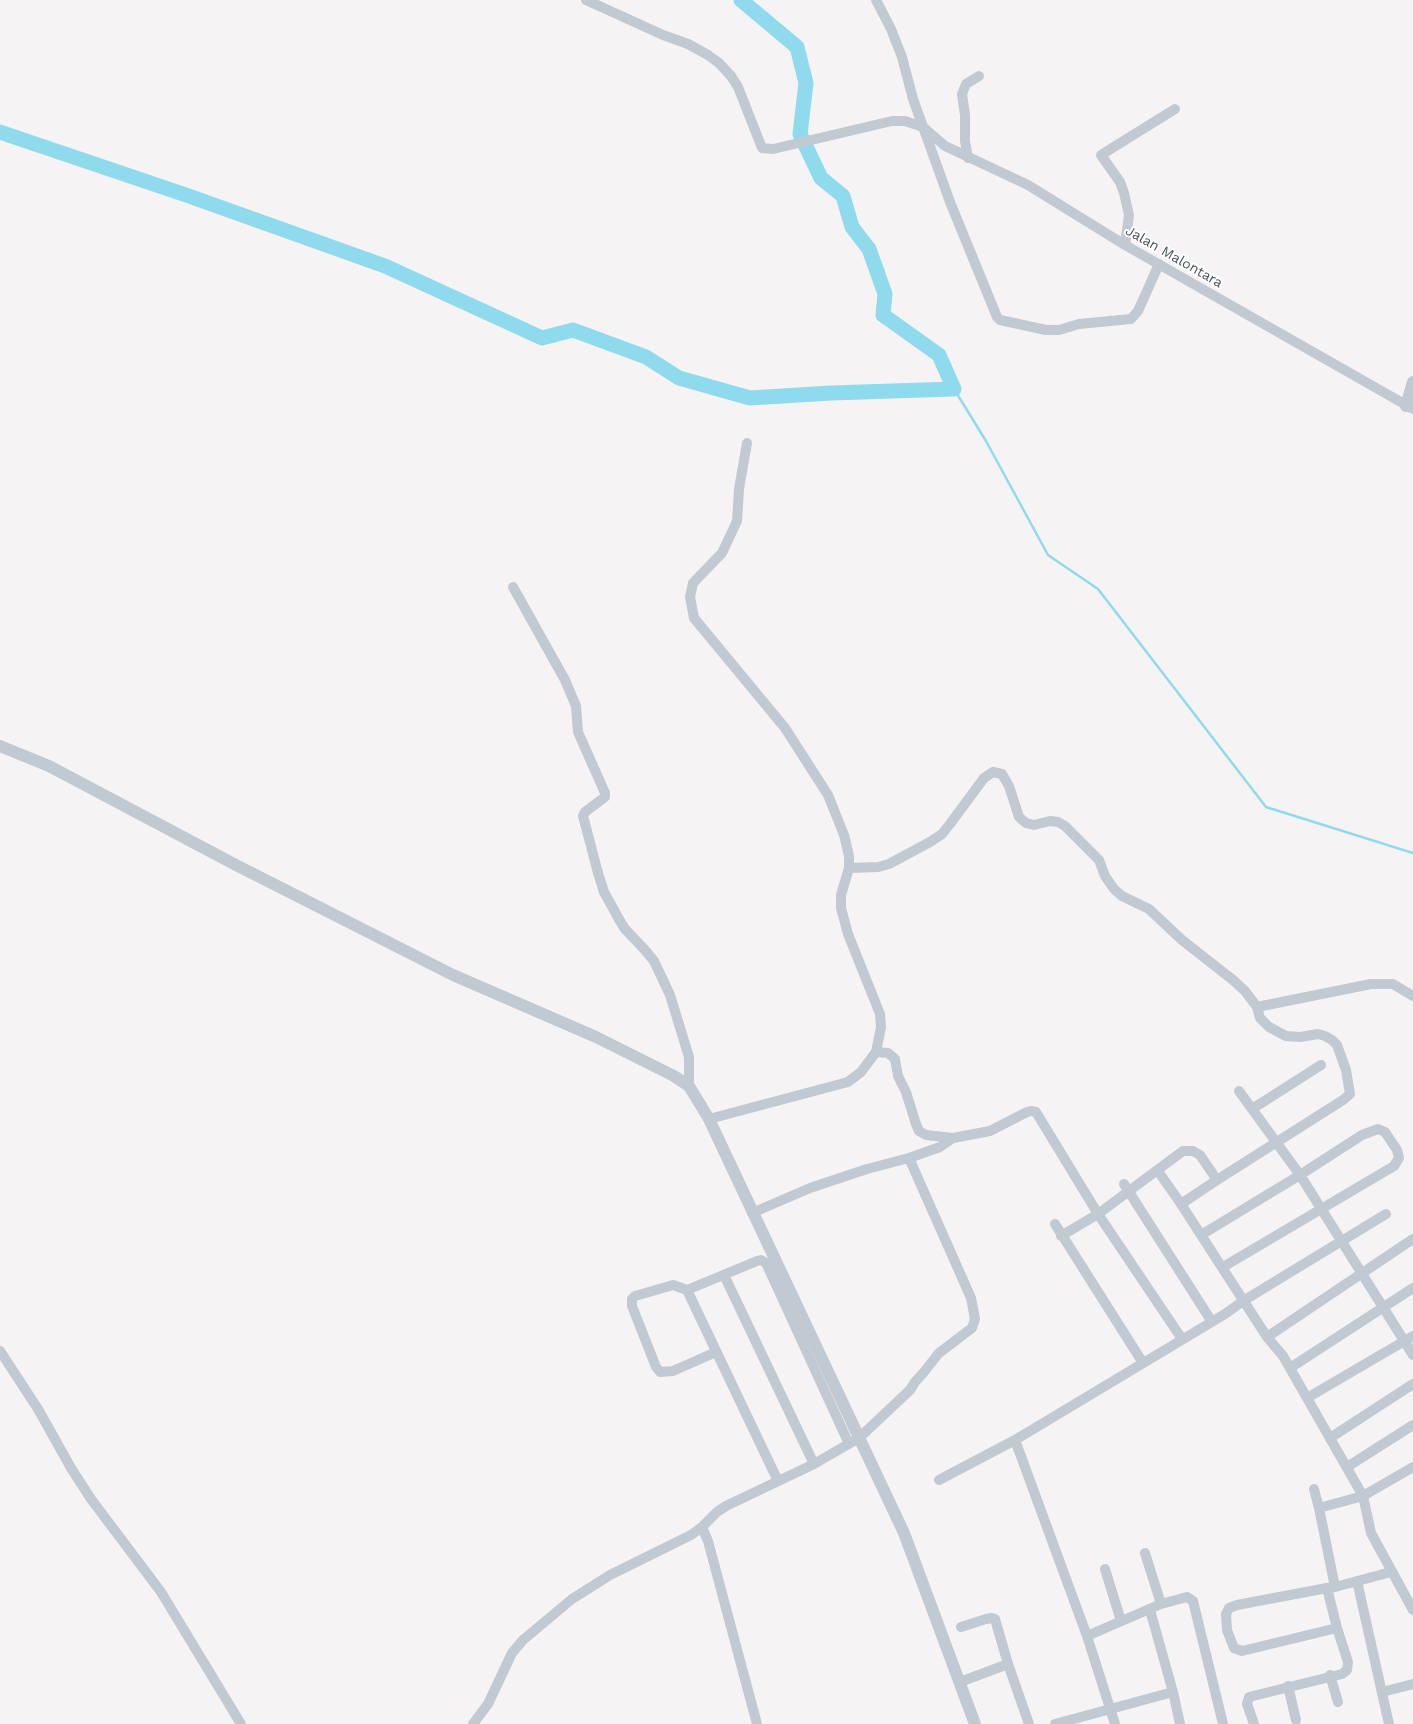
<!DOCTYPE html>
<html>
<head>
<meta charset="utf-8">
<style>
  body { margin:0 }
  canvas { display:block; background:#f5f3f3 }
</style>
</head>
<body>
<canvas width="1413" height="1724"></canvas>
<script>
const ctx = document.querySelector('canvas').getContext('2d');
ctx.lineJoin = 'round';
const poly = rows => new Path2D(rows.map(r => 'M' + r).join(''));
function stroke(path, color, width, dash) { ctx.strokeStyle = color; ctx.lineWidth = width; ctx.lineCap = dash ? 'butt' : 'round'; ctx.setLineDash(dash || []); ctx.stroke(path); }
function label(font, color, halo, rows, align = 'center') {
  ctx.font = font + ' "Work Sans",sans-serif'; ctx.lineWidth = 4; ctx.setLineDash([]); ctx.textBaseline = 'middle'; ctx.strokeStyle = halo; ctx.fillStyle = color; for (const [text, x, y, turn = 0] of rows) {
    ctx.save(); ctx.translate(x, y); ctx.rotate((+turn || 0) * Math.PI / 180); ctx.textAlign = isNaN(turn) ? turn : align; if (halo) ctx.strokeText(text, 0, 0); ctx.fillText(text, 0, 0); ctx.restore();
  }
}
const stream = poly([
  [954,389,986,441,1048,555,1098,589,1266,807,1413,853]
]);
const river = poly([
  [0,132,186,195,385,266,542,338,573,330,646,357,679,378,750,398,831,393,954,389,939,355,883,315,885,294,869,249,852,227,843,196,821,178,800,134,806,83,797,47,741,0]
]);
const minor = poly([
  [586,0,663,35,688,44,708,55,719,63,731,76,738,87,762,148,773,149,892,121,905,121,923,127,945,146,1028,185,1125,245,1413,409],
  [876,0,891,29,902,57,913,99,950,202,997,317,1000,320,1046,330,1059,330,1079,324,1131,319,1138,311,1159,264],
  [968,158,965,141,965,115,962,94,966,84,979,76],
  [1125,245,1129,215,1124,193,1120,182,1101,155,1175,109],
  [513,587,565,680,576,706,578,732,605,793,605,797,585,812,583,816,598,873,604,892,620,921,625,929,645,950,654,961,670,995,689,1057,689,1086],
  [849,868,878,867,889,864,930,842,942,834,950,824,984,778,993,772,1002,774,1009,786,1019,817,1026,823,1034,825,1050,821,1058,822,1065,826,1099,860,1105,876,1114,889,1122,896,1149,909,1182,940,1233,980,1245,991,1257,1007,1260,1018,1269,1027,1286,1036,1300,1037,1318,1034,1325,1036,1332,1040,1337,1045,1346,1070,1350,1094,1343,1100,1217,1180],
  [1257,1007,1371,984,1393,984,1413,996],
  [876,1052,888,1053,895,1059,898,1076,906,1092,916,1124,919,1131,926,1135,953,1138,990,1131,1027,1112,1031,1111,1036,1112,1098,1214,1182,1339],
  [1252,1109,1321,1065],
  [709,1119,848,1082,861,1072,876,1052,881,1027,880,1014,848,934,841,908,841,895,849,868,849,856,844,835,828,795,785,728,694,618,690,597,693,583,722,553,737,521,739,489,747,443],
  [1158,1171,1181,1204],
  [1124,1184,1212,1322],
  [752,1213,810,1188,867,1169,909,1158,940,1147,953,1138],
  [1055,1224,1143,1363],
  [1061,1236,1098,1214,1183,1151,1193,1151,1200,1155,1217,1180,1181,1204,1201,1235],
  [1223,1267,1394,1166,1399,1158,1397,1150,1385,1132,1378,1129,1362,1135,1300,1175,1239,1091],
  [724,1275,814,1464],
  [687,1290,757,1261,761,1260,766,1263,849,1444],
  [1267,1337,1413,1239],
  [0,1351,38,1409,71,1468,91,1499,161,1592,241,1724],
  [716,1352,673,1371,660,1372,656,1367,632,1306,632,1299,635,1296,673,1285,687,1290,778,1481],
  [1413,1355,1300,1175,1201,1235,1267,1337,1283,1356,1363,1496,1371,1533,1413,1610],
  [1290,1368,1413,1288],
  [1307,1398,1413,1336],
  [1330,1438,1413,1384],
  [1015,1440,1087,1636,1115,1724],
  [1347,1467,1413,1425],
  [939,1480,1015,1440,1225,1314,1243,1301,1386,1214],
  [1314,1489,1319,1508],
  [702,1527,708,1541,757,1724],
  [1145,1553,1161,1604],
  [1105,1569,1121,1621],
  [1391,1572,1335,1587,1319,1508,1363,1496,1413,1467],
  [1357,1581,1389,1724],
  [1327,1588,1337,1628,1242,1651,1234,1648,1227,1630,1226,1614,1229,1608,1237,1605,1327,1588,1335,1587],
  [1150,1610,1173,1692,1180,1724],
  [961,1627,986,1619,992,1618,995,1619,1008,1664,1029,1724],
  [1087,1636,1161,1604,1187,1597,1193,1601,1223,1724],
  [1330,1675,1338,1702],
  [960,1682,1008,1664],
  [1288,1686,1296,1720],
  [1382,1692,1413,1684],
  [473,1724,488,1704,512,1653,523,1640,572,1599,610,1575,691,1535,702,1527,717,1512,726,1506,814,1464,859,1438,910,1390,915,1382,924,1372,939,1353,972,1328,975,1319,971,1298,909,1158],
  [1055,1724,1173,1692],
  [1254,1724,1247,1704,1249,1697,1342,1674,1347,1670,1348,1662,1337,1628]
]);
const tertiary = poly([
  [1406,406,1413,382],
  [0,746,49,766,234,864,453,975,596,1037,674,1076,689,1086,709,1119,904,1533,975,1724]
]);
const streetNames = [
  ["Jalan Malontara",1174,257,30]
];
stroke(stream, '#90daee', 2.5);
stroke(river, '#90daee', 15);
stroke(minor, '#c1cad2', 10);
stroke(tertiary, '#c1cad2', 12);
label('14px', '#4a5661', '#fff', streetNames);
</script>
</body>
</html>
